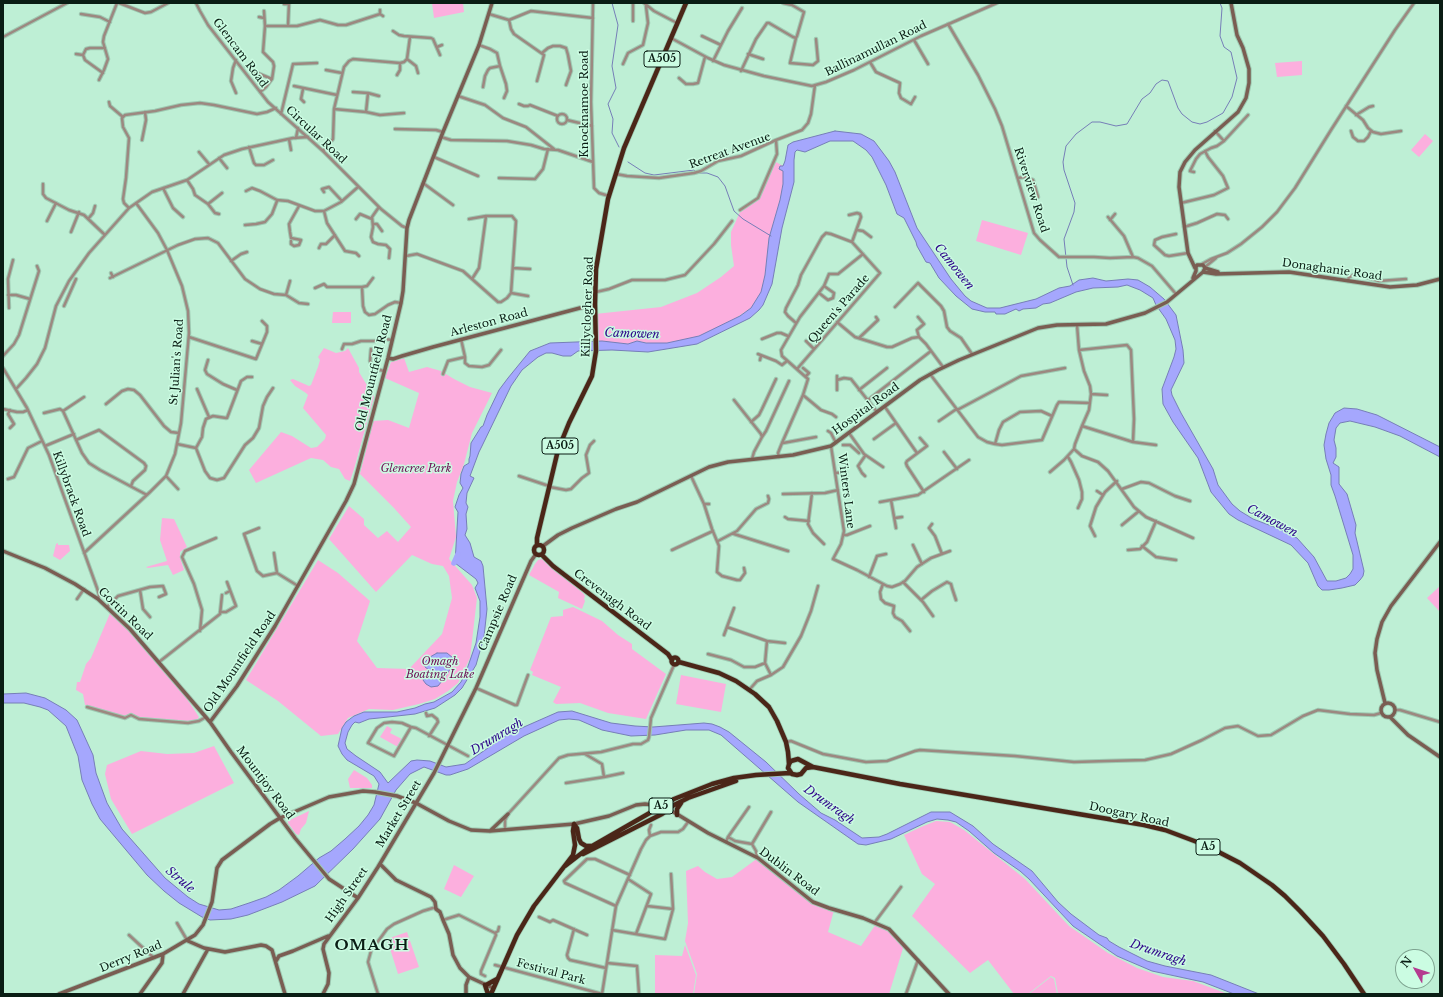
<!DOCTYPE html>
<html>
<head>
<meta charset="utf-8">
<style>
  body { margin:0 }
  #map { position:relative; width:1443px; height:997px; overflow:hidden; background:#beefd5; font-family:"Libre Baskerville",serif }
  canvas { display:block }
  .frame { position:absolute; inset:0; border:4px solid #0a1d14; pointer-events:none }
  .north { position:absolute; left:1395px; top:949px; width:40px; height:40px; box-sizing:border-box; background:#cbfce2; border:1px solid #7ea390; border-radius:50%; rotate:309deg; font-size:11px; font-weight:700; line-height:16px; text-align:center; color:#0a1d14 }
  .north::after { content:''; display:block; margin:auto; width:14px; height:18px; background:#b43b8f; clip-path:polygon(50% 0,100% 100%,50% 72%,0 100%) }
</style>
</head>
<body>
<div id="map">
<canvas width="1443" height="997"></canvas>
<div class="frame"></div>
<div class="north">N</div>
</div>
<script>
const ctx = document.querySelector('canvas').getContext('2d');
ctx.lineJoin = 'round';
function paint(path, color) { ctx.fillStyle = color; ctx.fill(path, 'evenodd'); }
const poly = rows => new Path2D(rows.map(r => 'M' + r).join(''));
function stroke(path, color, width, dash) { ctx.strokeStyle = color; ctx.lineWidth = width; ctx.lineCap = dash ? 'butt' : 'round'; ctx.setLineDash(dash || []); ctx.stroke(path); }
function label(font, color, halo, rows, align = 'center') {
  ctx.font = font + ' "Libre Baskerville",serif'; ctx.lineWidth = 3; ctx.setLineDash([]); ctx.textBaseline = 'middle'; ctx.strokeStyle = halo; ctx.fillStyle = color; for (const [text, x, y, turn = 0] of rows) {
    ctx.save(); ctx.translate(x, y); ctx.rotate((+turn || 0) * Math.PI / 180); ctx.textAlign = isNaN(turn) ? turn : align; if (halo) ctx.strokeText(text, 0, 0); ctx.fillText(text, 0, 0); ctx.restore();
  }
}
const green = poly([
  [432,3,463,3,464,12,434,18],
  [1302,61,1302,75,1277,77,1275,63],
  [1425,134,1433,141,1419,157,1411,150],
  [776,162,783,166,779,169,783,171,783,184,780,200,769,238,765,275,761,292,751,308,733,320,699,336,689,339,667,343,647,343,637,341,628,344,596,341,595,314,661,307,697,293,721,277,734,266,731,245,731,232,740,212,759,198],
  [982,220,1028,233,1021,255,976,241],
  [333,312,351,312,351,323,332,323],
  [324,348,336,353,345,351,348,348,359,368,359,372,374,397,354,469,350,481,345,479,339,469,331,467,323,460,311,458,256,483,249,470,281,432,292,436,311,448,317,447,325,439,326,435,303,408,308,395,306,393,295,386,290,380,293,379,309,386,311,385,318,367,320,360,318,357],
  [404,358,409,372,427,367,441,371,454,379,470,387,492,393,472,433,464,464,457,482,453,501,456,537,449,559,472,585,477,598,470,658,458,683,448,691,435,699,419,704,393,710,369,709,348,718,338,734,321,736,278,701,246,680,318,560,338,573,370,601,357,641,377,668,409,669,442,634,452,598,449,576,443,566,432,564,412,555,376,592,329,539,349,506,364,519,364,525,378,538,387,531,398,542,411,527,394,508,360,474,373,421,388,420,409,428,419,393,385,378,391,362],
  [162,518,174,519,187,547,180,552,180,557,184,570,173,575,168,565,148,568,146,567,167,561,160,540],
  [58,543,58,545,69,545,70,551,60,560,53,556,56,544],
  [542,559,583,593,585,596,584,599,585,601,582,609,558,598,559,592,529,575,535,564,538,560],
  [1440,586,1440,612,1427,598],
  [573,607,602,621,618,635,632,644,632,649,666,674,646,719,608,713,580,703,556,704,553,702,561,687,532,675,533,672,530,670,551,617,563,616,563,610],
  [111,611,171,675,199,717,197,720,187,721,139,717,131,713,125,716,85,705,83,694,76,690,77,682,80,682,86,664,91,658],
  [681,675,726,684,721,712,676,704],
  [387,726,392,729,390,733,402,739,398,747,380,737],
  [214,746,234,783,132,834,111,799,105,774,107,765,141,751,167,754,194,753],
  [354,770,367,778,372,785,372,788,350,788,348,779],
  [309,811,306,823,301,829,299,835,296,834,288,823,288,821],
  [936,821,950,822,964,830,1025,879,1069,926,1108,953,1137,968,1163,977,1193,981,1228,994,1058,994,1055,978,1051,976,1028,994,1014,994,988,960,970,973,912,916,935,884,922,874,904,835,921,827],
  [758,858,805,896,834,910,828,932,861,946,876,924,883,925,904,945,889,994,694,994,697,974,685,941,688,923,686,871,698,866,705,872,717,879,732,877],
  [454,865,474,876,461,897,444,889],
  [407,932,419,967,398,974,387,939],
  [685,945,696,975,693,994,655,994,655,955,682,956],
  [1051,977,1054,979,1057,994,1029,994]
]);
const water = poly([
  [835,131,861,134,874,141,889,161,895,172,917,228,951,279,965,296,971,301,987,308,1000,308,1036,299,1059,288,1070,286,1079,280,1093,278,1106,281,1128,279,1138,280,1150,287,1164,299,1176,315,1183,350,1184,363,1171,390,1172,395,1181,413,1213,469,1218,485,1232,504,1240,511,1253,519,1282,530,1297,538,1314,557,1327,581,1336,581,1346,578,1350,574,1353,569,1353,555,1335,496,1331,485,1331,475,1326,459,1324,445,1326,434,1329,423,1335,413,1344,408,1357,409,1377,415,1440,447,1440,457,1400,436,1375,427,1350,421,1340,423,1336,428,1334,440,1336,448,1336,457,1333,463,1339,467,1339,484,1347,494,1356,525,1355,533,1364,571,1363,576,1360,580,1355,585,1342,588,1329,590,1322,590,1318,586,1308,563,1291,545,1238,520,1229,514,1211,492,1198,458,1173,422,1163,404,1162,389,1174,357,1176,349,1175,340,1166,319,1156,305,1153,298,1140,290,1127,285,1118,287,1093,288,1076,292,1050,303,1043,304,1036,308,1023,309,1019,311,1016,309,1005,314,996,314,995,312,985,312,972,309,956,296,939,278,930,263,926,262,917,246,916,242,904,218,897,214,886,185,872,157,866,150,853,141,830,141,805,152,797,150,795,152,794,160,794,182,782,228,772,284,763,305,759,310,750,318,697,344,648,352,612,350,578,351,571,356,563,356,552,353,546,353,538,357,522,370,511,386,482,446,479,452,470,476,474,478,467,493,466,503,468,507,466,514,467,529,465,535,470,543,474,557,481,561,483,566,487,609,484,637,476,665,462,688,455,695,435,708,415,714,379,718,369,719,359,723,355,722,352,725,348,732,345,743,347,749,356,756,380,772,388,783,411,761,417,760,430,761,446,767,465,764,508,734,558,712,572,711,611,723,635,726,653,727,704,723,712,724,720,727,729,732,766,762,799,794,821,813,835,820,862,838,879,837,887,834,931,812,950,812,973,826,993,844,1032,871,1058,902,1071,914,1099,935,1107,938,1109,941,1119,947,1147,961,1165,966,1211,975,1259,994,1234,994,1203,982,1152,971,1117,956,1073,926,1029,879,1020,871,994,853,969,831,956,822,948,820,937,819,927,822,891,839,866,845,858,844,798,802,721,735,709,730,686,730,655,735,631,736,602,730,579,720,569,719,559,720,524,736,468,769,450,775,446,775,424,767,410,774,396,790,380,819,353,849,315,886,282,902,248,915,231,919,210,920,202,917,179,903,164,891,147,875,100,819,92,804,82,780,78,756,66,726,48,710,40,707,24,703,3,703,3,694,26,693,45,698,66,710,77,720,93,755,96,773,107,803,122,829,165,878,188,897,199,904,219,910,231,909,249,903,266,897,279,890,298,876,319,858,331,851,345,839,359,826,368,815,374,805,379,784,374,776,347,760,342,754,338,746,342,728,346,722,354,716,364,712,397,712,415,708,425,704,434,702,452,692,461,682,466,672,476,643,480,617,480,601,475,588,478,583,476,579,455,563,458,512,455,507,459,495,463,488,460,483,461,474,464,466,469,463,469,459,470,456,471,443,481,427,483,426,487,415,499,390,508,378,530,351,550,343,602,341,628,344,637,341,646,343,667,343,699,336,740,316,751,308,761,292,765,275,769,238,780,200,783,184,783,171,779,169,780,166,783,166,785,161,788,145,793,142,835,131],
  [437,653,447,653,453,658,453,664,446,676,438,686,431,687,426,684,423,680,429,670,425,667,425,662,430,657,437,653]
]);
const stream = poly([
  [612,3,618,25,612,66,616,88,608,104,613,119,612,133,619,147],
  [628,162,645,173,654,175,694,170,696,172],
  [698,173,707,173,718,177,725,186,734,211,743,219,771,236],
  [1073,285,1067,267,1064,239,1074,212,1075,203,1064,170,1063,162,1066,146,1076,134,1092,122,1100,122,1116,126,1127,124,1142,99,1150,93,1156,84,1162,80,1168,81,1178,108,1182,114,1192,122,1200,124,1207,122,1223,113,1232,97,1237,78,1231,52,1224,47,1220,36,1222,8,1220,3]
]);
const river = poly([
  [454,563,458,554]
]);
const street = poly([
  [119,3,145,13,151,12,168,3],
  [196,3,200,11,208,25,268,102,323,151,381,209,402,226,407,228],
  [593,3,591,102,594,188,599,193,609,196],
  [633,3,633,21],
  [644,3,654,11,677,23],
  [284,4,289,4],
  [380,10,380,14],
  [81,14,100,17,110,22],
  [489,14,509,20,511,29,514,34,544,55,537,81],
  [259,17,264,18],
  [509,20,531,11,593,18],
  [948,24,978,75,995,109,1002,126,1034,233,1040,240,1059,257,1094,257,1110,258,1133,257,1138,258,1152,266,1176,294],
  [265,26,297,26,320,20,338,25,346,25,380,14,383,16],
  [288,26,289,3],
  [393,31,399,35,404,36,431,38,433,39,440,55],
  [702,36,721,45],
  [3,37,67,3],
  [671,38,708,58,724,65,764,76,812,86,826,82,854,70,921,36,997,3],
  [796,38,790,63,813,65,818,61,816,39],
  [914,40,928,64],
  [479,45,490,49,497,53,500,66,490,68,488,70,485,76,483,87],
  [437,47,442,45],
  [542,53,548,48,553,46,560,46,566,48,568,55,571,71,566,85],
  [76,54,83,55],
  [748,54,763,59],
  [407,59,416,66,418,73],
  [236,60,233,68,231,81,236,93],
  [713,61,728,31,742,8],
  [870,62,876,72,900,83,899,93,901,98,911,104,915,97],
  [623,64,628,53,643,45,648,23,646,6],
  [246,66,255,72,272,79],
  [500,66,506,84,507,91,504,98],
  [249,68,251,64],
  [326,70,342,73],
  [741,71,756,39,767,23,769,23,793,37,796,38,797,36,804,12,792,5,783,3],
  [103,73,85,60,83,55,86,49,90,48,105,48],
  [397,75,400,70,400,63],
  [679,78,686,84,693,84,698,83,705,57],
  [99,80,104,70,108,59,103,42,104,36,117,3],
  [294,86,337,95],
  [303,89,301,99,304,102],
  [260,92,266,87,272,79,274,66,273,62,263,52,265,26,264,11],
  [353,92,368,93,379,96],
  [458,96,485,105,503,118,526,127,554,149],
  [109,102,110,106,123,117],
  [519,104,524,106,528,106,530,105,558,116],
  [1346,106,1363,120,1368,128,1373,132,1381,134,1401,131],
  [334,109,366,112,380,115,404,113],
  [366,112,368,93],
  [281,114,293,64,317,63],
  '557 119a5 5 0 1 1 10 0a5 5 0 1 1-10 0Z',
  [1356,115,1369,107,1373,106],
  [567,120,592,126],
  [395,129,436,130,443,132],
  [1215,131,1224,141],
  [1351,131,1353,137,1358,141,1364,141,1368,137,1371,131],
  [441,137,451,140,507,141,531,145,544,149,558,150,593,162],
  [296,138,298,128],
  [289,139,291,150],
  [142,140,146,120,145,112],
  [776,140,802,130,808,123,811,114,815,85],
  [249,147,254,163,256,165,264,165,273,160],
  [323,151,333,139,334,109,344,67,349,61,353,59,400,63,404,62,407,59,410,37],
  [199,152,209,164],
  [434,157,478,176],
  [219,158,227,168],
  [1194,172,1190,171,1196,159,1200,154,1211,148,1217,146,1224,141,1248,115],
  [616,174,627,176,659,178,694,173,701,171,718,161,741,156,776,140,777,154,758,198,740,210],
  [499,178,535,179,543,169,548,149],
  [1018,178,1024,177,1033,180,1038,197],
  [187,180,193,189,195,195,208,204,215,213,219,214],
  [423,183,453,205],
  [43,184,43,194,46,198,69,210,84,215,105,235],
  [163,188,173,208,183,217],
  [246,191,252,188,260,191,277,200,288,201,315,211,324,211,341,202,358,187],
  [324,192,322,189,329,187,342,201],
  [1181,203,1214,195,1228,188,1223,176,1208,157,1205,151],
  [208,204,222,193],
  [379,207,372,217,373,227,371,237,373,242,378,244,386,245,390,249,389,258],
  [129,208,124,203,123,199,126,178,129,138,123,127,122,118,125,115,155,111,181,105,200,103,214,105,257,114,267,112,276,108],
  [324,211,327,223,345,251,356,253,359,256],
  [849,215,857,213,860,214,861,217,852,242],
  [1108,217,1124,236,1133,257],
  [88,219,93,213,95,206],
  [356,219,360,214,372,219],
  [469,219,486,216],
  [1110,220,1115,214],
  [47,221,56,203],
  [373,224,377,224,382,231],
  [245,225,256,224,265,222,272,214,277,201],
  [1184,227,1197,223,1217,214,1225,215,1228,219],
  [857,230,863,231,871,237],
  [71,232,79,212],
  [1176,234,1162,237,1155,240,1154,245,1165,255,1169,256,1188,253],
  [291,241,291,244,294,246,299,245,301,240,291,238,290,232,289,224,299,206],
  [319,248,321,244,326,244,335,235],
  [406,256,417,254,463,271,498,302,501,302,507,298,511,293,516,221,512,216,486,216,479,268,472,279],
  [231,261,241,254,247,252],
  [1202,264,1211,259,1227,253,1241,244,1262,227,1277,212,1295,188,1331,130,1395,30,1414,3],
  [1205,267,1216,258],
  [513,268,530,269],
  [111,273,113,277],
  [110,278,178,245,195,239,208,238,218,243,245,279,260,289,274,294,286,295,299,303,308,304],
  [1348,281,1349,277,1356,274,1379,281,1406,279],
  [362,287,363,306,365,312,369,315,375,314,388,305,395,302,401,303],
  [315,288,324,284,327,287,362,287,367,286,373,278],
  [596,292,609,289,632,280,665,280,685,275,714,244,732,221],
  [511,293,528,296],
  [819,293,828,300,833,298,834,293,824,286],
  [8,295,16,295,30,299],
  [286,295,290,281],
  [64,306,76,279],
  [895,307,918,283,941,306,944,311,947,327,950,331,961,338,972,354],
  [9,308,8,279,13,260],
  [918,317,924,324,917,330,919,337],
  [837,322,855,337,887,347,892,347,912,338,919,337,926,344,943,367],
  [796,323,788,316,785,312,786,308,798,285,801,275,822,237,826,233,831,234,852,242,880,273,797,369],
  [1077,325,1079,350,1084,371,1090,386,1091,394,1089,410,1082,426,1133,442,1134,419,1131,350,1127,345,1079,350],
  [189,337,256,359,267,332,267,326,262,321],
  [859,338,878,320,876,317],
  [762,339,777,333,781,333,788,336],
  [252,341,262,344],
  [806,341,814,349],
  [342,349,344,344,352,344,361,341,375,341,385,339,392,340],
  [371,349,370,361,372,366,376,369,384,371],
  [758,354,776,361,782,365,787,361],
  [3,356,14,344,19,335,39,271,37,266],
  [465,357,465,363,469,366,482,367,489,365,501,350],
  [208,360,205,370,207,374,223,384,237,390],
  [760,360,761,356],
  [3,368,27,408,49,455,97,588,99,595,98,599],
  [803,368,809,373,806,376],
  [443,374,448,361,465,357,461,339],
  [930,374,978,437,987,442,995,444,1002,445,1042,440,1057,405,1059,402,1090,403],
  [837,380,844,378,851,379,877,412],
  [16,389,26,378,37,364,45,348,56,306,69,281,89,253,129,208,152,192,187,180,224,155,242,149,293,138,308,137],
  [197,389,209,417],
  [837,390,837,376],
  [859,390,887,368],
  [1091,394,1107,395],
  [803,395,821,410,832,414,836,417],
  [734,400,761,434,762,437,754,452,752,459],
  [868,400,931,351],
  [106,404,122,391,128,389,134,390,140,395,164,426,171,432,179,433],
  [885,407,917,453],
  [3,409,17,412,23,412,28,410],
  [10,410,8,414,14,424,10,428],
  [63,411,82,453,89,463,100,470,147,495],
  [63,411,84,397],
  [44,413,60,409,63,411],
  [939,421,955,410,959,409,1021,376,1065,368],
  [751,422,759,415,762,409,776,379],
  [828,431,831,433,836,443],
  [849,433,864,454,883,467],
  [762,437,766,431,789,381],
  [920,438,927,446,907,461,906,463,907,466,924,492],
  [874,439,896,423],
  [76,440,99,430,144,463,146,466,145,470,133,481,131,486],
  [1133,442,1156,445],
  [783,443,816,437],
  [177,444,196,448,205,471,210,478,217,480,224,478,245,445,253,438,259,428,263,406,267,397,273,388],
  [995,444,999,430,1003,422,1020,412,1041,411,1052,416],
  [843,445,850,445,859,453],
  [45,446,74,434],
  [831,446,844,531,841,544,833,559,857,570,887,586,892,587,900,584,905,581,917,567,931,558,950,551],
  [196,448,202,437,203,428,206,419,213,416,226,418,227,418,241,381,247,377,252,377],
  [1074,449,1082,456,1098,462,1108,471,1134,507,1146,517,1193,538],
  [944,452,957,469],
  [865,456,858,466,862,473,865,476],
  [779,457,778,453,782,443,803,395,808,379,782,356,781,350,800,317,824,286,829,274,838,274,863,254],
  [1068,457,1071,462,1079,480,1082,492,1082,499,1078,508],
  [845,468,846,477],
  [1050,472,1064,460,1074,449,1075,444,1082,426],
  [835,473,846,472],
  [166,476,178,489],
  [519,476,549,486],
  [691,476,704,504,712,529,719,546,717,572,722,576,737,580,740,580,745,573,744,568],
  [8,479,14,477,28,448,42,441],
  [550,487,566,490,571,489,582,478,589,473,586,455,590,445,594,441],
  [1122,489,1141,482,1149,483,1175,496,1190,501],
  [1097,491,1103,495],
  [812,493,808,524,813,533,824,544],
  [783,494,825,493,838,490],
  [891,500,896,528],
  [880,502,918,495,969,460],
  [704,504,709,504],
  [785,517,788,519,809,521],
  [895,518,902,517],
  [932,524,929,528,935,536,942,554],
  [1122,525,1139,511],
  [259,528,244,534,257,571,263,576,277,573],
  [734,534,788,551],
  [843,535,847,535,870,526],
  [1095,536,1090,526,1096,507,1105,492,1117,481],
  [718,541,737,531,756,509,768,503,769,499,768,496],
  [913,545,922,564],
  [1142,546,1156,557,1176,560],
  [672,550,713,531],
  [1128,550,1140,549,1147,542,1156,521],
  [84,553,150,492,166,476,175,454,181,423,189,333,188,311,182,286,167,250,158,233,136,203],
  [274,553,277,573,298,586],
  [869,577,877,556,886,554],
  [903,582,923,602,933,616],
  [883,584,880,592,881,599,885,603,894,606,893,613,895,617,902,621,910,631],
  [140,590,143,609,150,617],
  [226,593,230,591],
  [77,599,84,589],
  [921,600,932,591,947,582,951,584,952,588,956,600],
  [107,607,118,596,150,587,163,586,166,594,159,597],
  [220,612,226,612,236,606,227,582],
  [727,627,767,641,785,643],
  [200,631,202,610,194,584,182,557,185,551,216,538],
  [724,635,734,608],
  [767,641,765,663,771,675],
  [708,654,731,660,744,667,755,667,765,663],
  [159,662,220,614,222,595],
  [476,688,515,705,517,705,528,675],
  [750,689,757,681,771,675,783,667,801,636,811,611,818,586],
  [87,707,125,718,131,715,139,719,188,723,199,721,206,717],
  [1395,710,1400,710,1440,722],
  [426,713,427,716,432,715,437,719,438,722,429,736],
  [411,727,394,756,368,743,377,728,384,723,392,722,402,723,411,727,416,728,468,756],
  [786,742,791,741,823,754,866,762,887,761,915,751,920,750,1015,756,1074,762,1107,761,1145,760,1171,754,1202,740,1225,728,1238,726,1258,736,1271,735,1303,716,1318,710,1350,714,1374,715,1381,713],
  [604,777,623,773],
  [566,783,604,777,602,764,585,754],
  [505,830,505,820,508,814,559,758,568,755,601,752,633,744,641,744,648,740,649,737,651,718,674,665],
  [650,836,649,830,651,825],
  [728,837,735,841,752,844],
  [726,842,728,837,749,807],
  [757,857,756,851,752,844,771,812],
  [628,879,651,894,636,934],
  [616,906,565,883,564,881,587,859,595,859,630,875],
  [647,906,673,909],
  [539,917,550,922,553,920,587,935],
  [443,920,459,915,495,933,496,935,481,971,481,974,485,976],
  [875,922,901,887],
  [177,923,187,940],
  [574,929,567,955,568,958,570,960,606,968],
  [612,930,665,939,673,909,671,874],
  [495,933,498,931,499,927],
  [129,935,154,958],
  [607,963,637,966,639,994],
  [495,965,602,994],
  [378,994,368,962,371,951,387,929,394,924,423,911,433,908,436,908],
  [602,994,616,906,641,849,646,840,650,836,661,832,678,832,683,829,688,822],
  [906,994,918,960]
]);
const secondary = poly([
  [1195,268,1188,253,1179,187,1180,172,1185,162,1195,150,1238,112,1246,98,1249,83,1249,69,1243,48,1237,35,1231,3],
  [1205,268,1218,272],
  [1203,272,1216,274,1289,272,1390,287,1417,285,1440,279],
  [1193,278,1196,271,1196,267,1197,265,1203,265,1205,268],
  [388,358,393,359,402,356,433,347,595,304],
  [543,546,558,535,572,528,616,509,637,502,709,467,728,462,793,455,831,446,920,380,938,370,959,360,1038,328,1057,325,1106,324,1145,313,1167,302,1203,272,1205,268],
  [3,551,45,568,75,584,98,599,130,629,210,722,231,752,295,838,329,879,358,898],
  '1381 710a7 7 0 1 1 14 0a7 7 0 1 1-14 0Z',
  [1385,703,1377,670,1375,653,1377,639,1382,622,1391,606,1440,542],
  [1390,717,1408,735,1440,757],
  [210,722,237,686,275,626,346,501,354,484,388,358,401,303,403,291,407,228,409,220,443,132,479,45,492,3],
  [667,808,708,833,758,858,813,902,829,908,863,918,889,929,949,994],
  [490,831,508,814],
  [380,864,396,880,431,897,435,902,436,909,440,912,443,920,449,934,453,955,460,968,469,977,493,988],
  [188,941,204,948,225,952,261,945,266,946,272,950,285,994],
  [276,961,279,956,293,951,328,936],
  [59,994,163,954,195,935,203,925,212,902,217,868,222,860,270,824,280,818,329,797,363,791,375,792,397,796,416,803,449,821,471,830,490,831,574,824,609,816,636,805,645,804,654,805],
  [140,994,162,963,163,954],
  [183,994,208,949],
  [323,994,328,984,329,973,323,949,324,944,358,898,378,867,434,773,476,688,531,561,536,554],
  [466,994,466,985,469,977]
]);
const highway = poly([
  '534 550a5 5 0 1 1 10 0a5 5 0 1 1-10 0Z',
  [537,545,537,538,558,450,569,423,592,376,596,351,595,304,596,269,608,199,624,148,686,3],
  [542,555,553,566,668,654,672,660],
  '671.5 661a3.5 3.5 0 1 1 7 0a3.5 3.5 0 1 1-7 0Z',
  [679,662,719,673,736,681,755,694,769,707,777,721,786,742,788,752,789,764],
  [813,767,806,768,801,774,797,775,792,774,788,768,789,764,791,761,798,759,813,767,900,784,1144,825,1165,830,1205,845,1240,863,1272,885,1285,896,1300,911,1323,936,1344,964,1364,994],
  [677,815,677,809,681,803],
  [574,824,577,828,579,839,581,843,586,846,592,846],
  [583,854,662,814,674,805,688,798,736,781],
  [565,866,587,849,674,799,712,784,734,778,756,775,790,773],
  [485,985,488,994],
  [486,985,497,979],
  [491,994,517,935,534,906,573,855,575,845,573,831,574,824]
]);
const secondaryBridge = poly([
  [654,805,666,808]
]);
const shields = [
  [662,59,36],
  [560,446,36],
  [661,806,24],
  [1208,847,24]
];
const shieldNames = [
  ["A505",662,59],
  ["A505",560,446],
  ["A5",661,806],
  ["A5",1208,847]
];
const streetNames = [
  ["Ballinamullan Road",876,49,-26],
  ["Glencam Road",240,53,53],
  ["Knocknamoe Road",585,104,-90],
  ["Circular Road",316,135,43],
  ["Retreat Avenue",730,151,-20],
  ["Riverview Road",1031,190,72],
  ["Donaghanie Road",1332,270,8],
  ["Killyclogher Road",588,307,-88],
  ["Queen's Parade",839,309,-49],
  ["Arleston Road",489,323,-15],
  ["St Julian's Road",177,362,-86],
  ["Old Mountfield Road",374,373,-76],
  ["Hospital Road",866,409,-36],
  ["Winters Lane",846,491,83],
  ["Killybrack Road",71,494,70],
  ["Crevenagh Road",612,600,37],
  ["Campsie Road",498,613,-67],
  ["Gortin Road",125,614,44],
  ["Old Mountfield Road",240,662,-56],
  ["Mountjoy Road",265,783,53],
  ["Market Street",399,814,-59],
  ["Doogary Road",1129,815,12],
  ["Dublin Road",789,872,37],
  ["High Street",347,895,-55],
  ["Derry Road",131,957,-22],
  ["Festival Park",551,972,15]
];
const parkNames = [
  ["Glencree Park",416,469],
  ["Omagh",440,662],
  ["Boating Lake",440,675]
];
const waterNames = [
  ["Camowen",954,267,51],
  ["Camowen",632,334,2],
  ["Camowen",1272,521,28],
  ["Drumragh",497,737,-31],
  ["Drumragh",829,805,35],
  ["Strule",180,880,40],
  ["Drumragh",1158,953,19]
];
const districtNames = [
  ["OMAGH",372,946]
];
paint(green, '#fcafde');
paint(water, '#a5a7fd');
stroke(water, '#767eb7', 1);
stroke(stream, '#767eb7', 1);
stroke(river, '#a5a7fd', 5.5);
stroke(street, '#9ec9b2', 4.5);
stroke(secondary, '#9ec9b2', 5.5);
stroke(highway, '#9ec9b2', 6);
stroke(street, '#9c8880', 2.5);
stroke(secondary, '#7a5d52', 3.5);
stroke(highway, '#4b2618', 4.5);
stroke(secondaryBridge, '#9ec9b2', 5.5, []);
stroke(secondaryBridge, '#7a5d52', 3.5);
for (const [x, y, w] of shields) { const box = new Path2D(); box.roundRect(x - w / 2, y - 8, w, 16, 3); ctx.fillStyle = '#cbfce2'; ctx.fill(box); stroke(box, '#0a1d14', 1); }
label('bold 10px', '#0a1d14', null, shieldNames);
label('11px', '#0a1d14', '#cbfce2', streetNames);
label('italic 11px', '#6e0e55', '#cbfce2', parkNames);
label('italic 12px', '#2e0589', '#cbfce2', waterNames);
ctx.letterSpacing = '1px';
label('bold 15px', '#0a1d14', '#cbfce2', districtNames);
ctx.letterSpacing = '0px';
</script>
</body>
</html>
